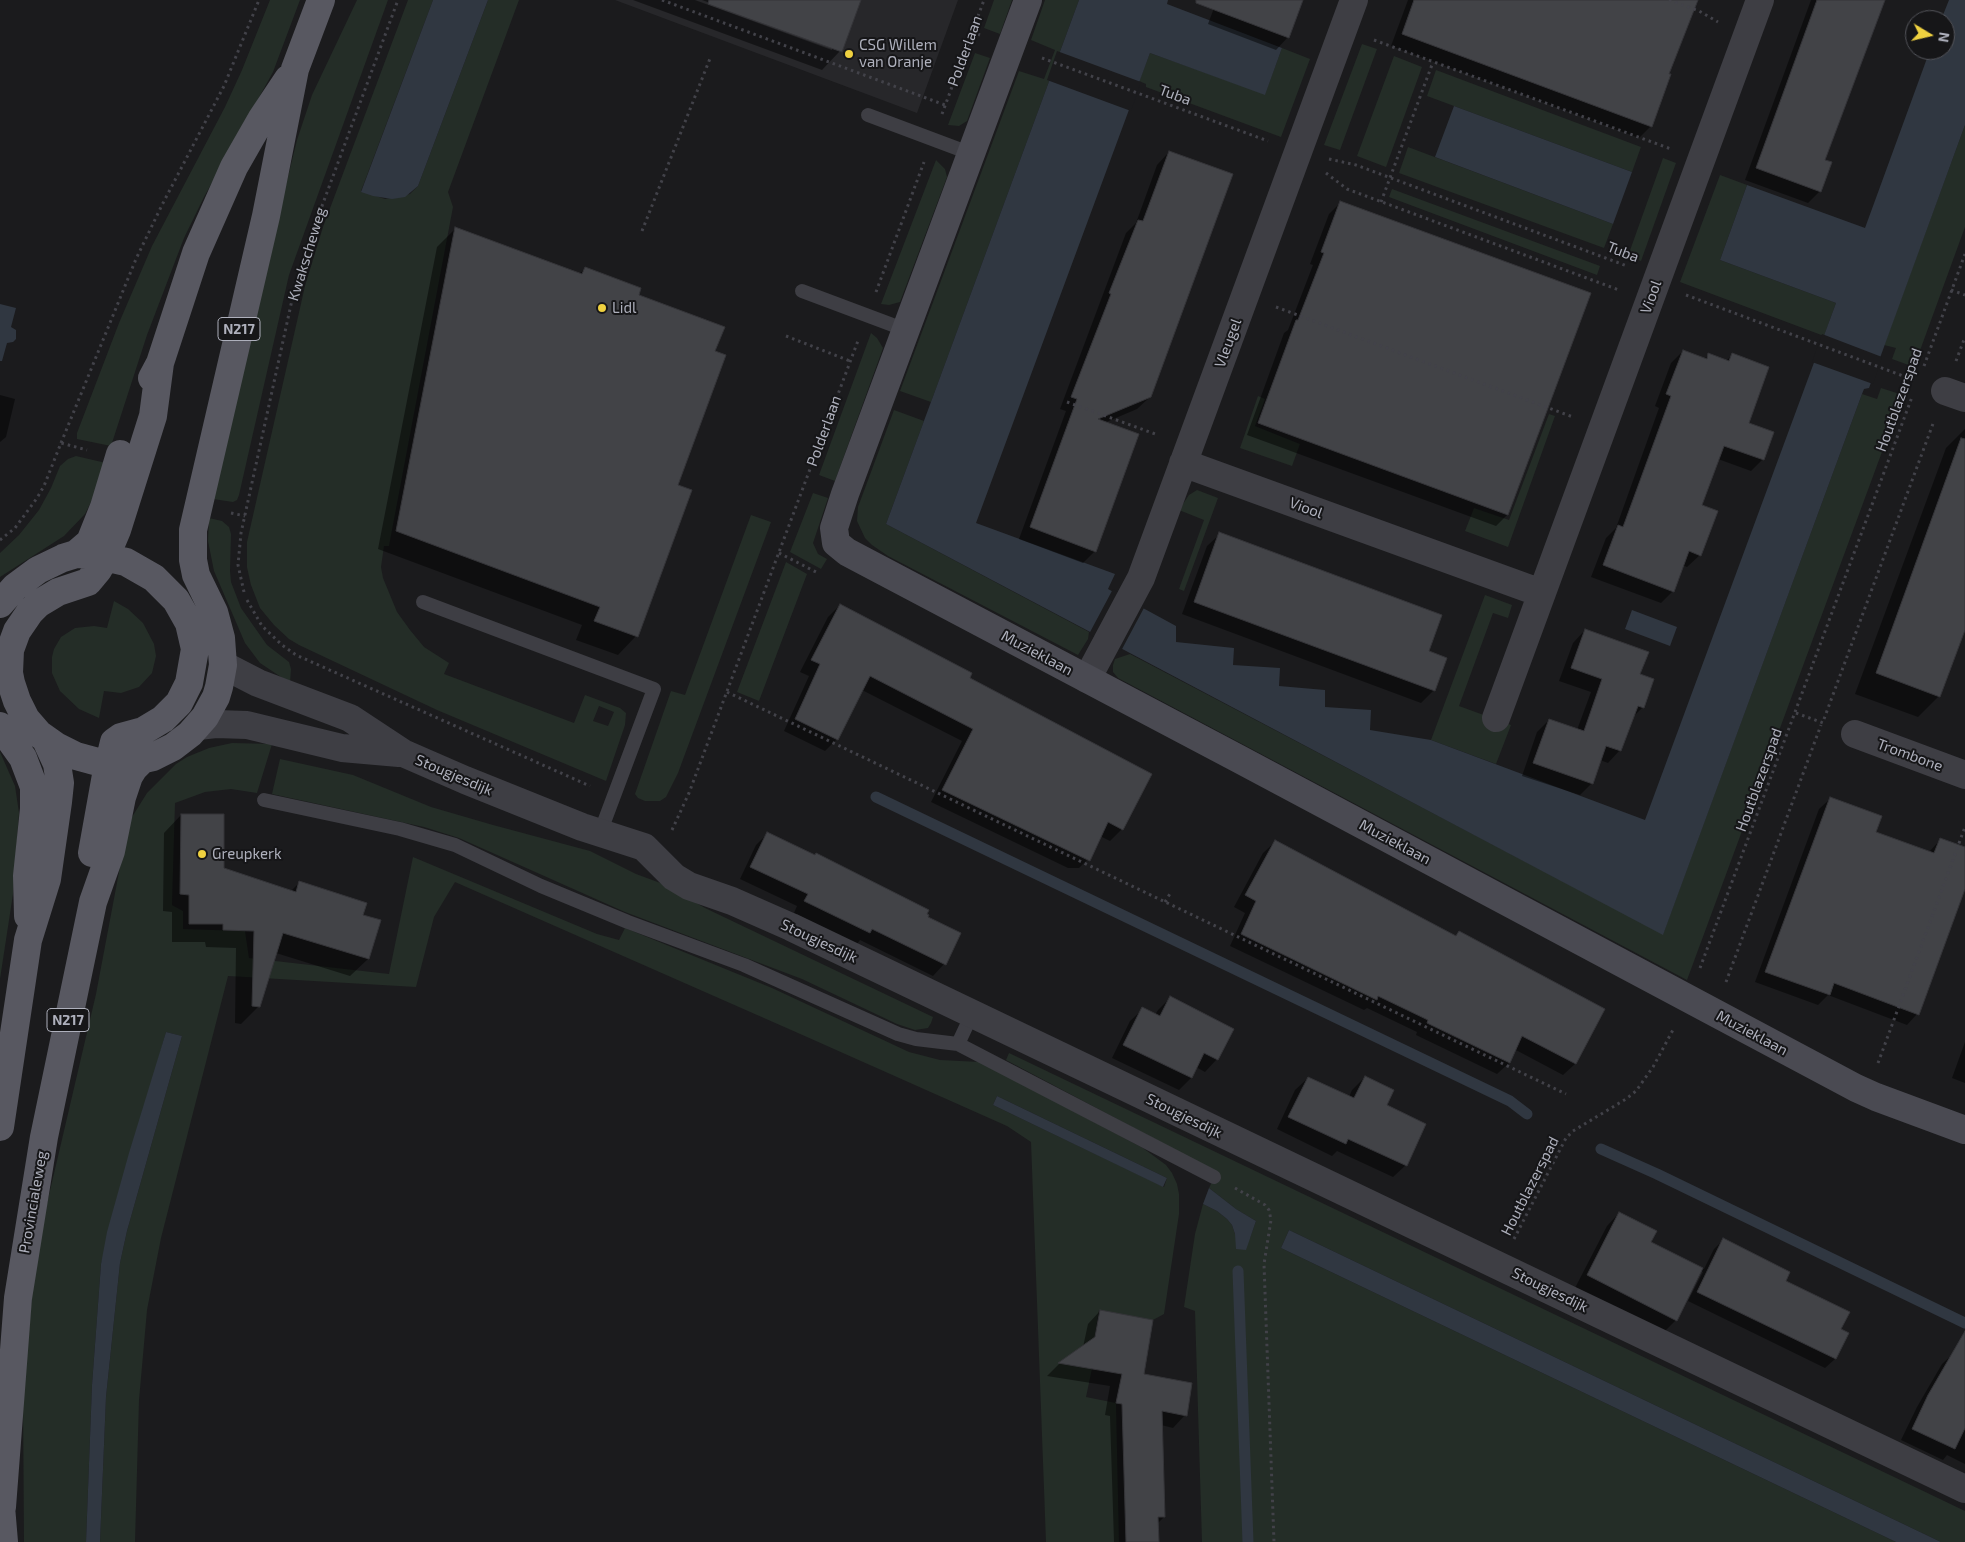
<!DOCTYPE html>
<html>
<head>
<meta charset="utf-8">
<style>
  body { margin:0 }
  #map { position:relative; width:1965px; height:1542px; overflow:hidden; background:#1b1b1d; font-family:"Exo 2",sans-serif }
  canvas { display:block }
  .north { position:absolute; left:1905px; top:10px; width:50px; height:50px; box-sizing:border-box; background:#161618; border:1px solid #53545a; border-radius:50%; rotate:99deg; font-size:14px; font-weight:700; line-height:20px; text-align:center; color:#aeb0bc }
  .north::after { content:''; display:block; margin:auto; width:18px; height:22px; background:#efd140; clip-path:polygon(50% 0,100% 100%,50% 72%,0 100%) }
</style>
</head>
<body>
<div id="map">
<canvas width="1965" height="1542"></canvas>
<div class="north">N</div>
</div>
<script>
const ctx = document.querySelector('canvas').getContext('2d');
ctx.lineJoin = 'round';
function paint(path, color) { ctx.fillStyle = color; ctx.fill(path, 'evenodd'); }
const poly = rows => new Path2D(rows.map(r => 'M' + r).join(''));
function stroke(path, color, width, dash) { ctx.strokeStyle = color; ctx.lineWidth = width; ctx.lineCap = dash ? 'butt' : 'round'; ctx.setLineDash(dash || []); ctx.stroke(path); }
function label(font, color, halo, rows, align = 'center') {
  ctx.font = font + ' "Exo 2",sans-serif'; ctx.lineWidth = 4; ctx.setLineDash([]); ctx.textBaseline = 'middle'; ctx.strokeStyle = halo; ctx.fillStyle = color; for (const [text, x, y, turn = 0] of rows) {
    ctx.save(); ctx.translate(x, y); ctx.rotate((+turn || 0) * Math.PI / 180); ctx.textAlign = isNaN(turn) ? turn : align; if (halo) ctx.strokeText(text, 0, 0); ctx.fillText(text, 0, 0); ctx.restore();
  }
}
const built = poly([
  [615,0,958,0,917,113]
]);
const green = poly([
  [270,0,300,0,273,72,204,197,184,238,147,335,111,446,77,439,77,433,119,323,152,246,225,107,242,70],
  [357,0,388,0,289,275,239,495,237,500,233,502,213,499,261,287,297,140,312,95],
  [408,0,433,0,361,191,385,199,410,194,418,186,488,0,519,0,448,192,453,207,389,546,384,546,381,567,383,578,397,612,410,630,424,647,449,663,444,674,574,723,585,695,620,708,626,713,625,725,606,781,437,710,299,645,289,639,274,625,260,608,251,585,247,567,247,542,305,286,323,227],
  [599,706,614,712,608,726,593,721],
  [994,0,1012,0,1000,34,984,28],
  [1045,0,1079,0,931,402,900,391,1019,71,1044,79,1055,50,1031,40],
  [1362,44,1377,49,1340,150,1324,145],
  [1282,48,1310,59,1281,137,1146,87,1146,84,1139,81,1150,53,1265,94],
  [975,53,990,58,967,121,959,126,948,125],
  [1394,56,1422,67,1386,167,1357,156],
  [1436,70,1641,147,1632,172,1427,96],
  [1965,125,1965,227,1914,367,1892,359,1896,348,1884,345],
  [1408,147,1613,224,1604,248,1399,173],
  [1663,158,1676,163,1641,261,1628,256],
  [936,160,945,169,947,177,900,302,889,305,881,304],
  [1720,175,1747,185,1720,260,1836,303,1824,336,1680,282],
  [1392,189,1600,266,1597,275,1389,197],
  [871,333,877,338,883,348,835,481,819,475],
  [1881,388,1903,395,1687,980,1118,678,1113,672,1113,665,1115,659,1130,654,1663,934,1862,394,1877,399],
  [1258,396,1265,399,1255,426,1300,444,1292,466,1240,448],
  [894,410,924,421,886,524,1089,632,1088,639,1078,655,888,556,872,545,865,538,857,521,858,507],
  [1549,414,1555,416,1508,547,1465,531,1474,508,1509,520],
  [76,456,106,463,94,496,85,514,64,536,0,577,0,553,19,535,39,510,51,488,60,466,68,459],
  [1197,490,1218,498,1184,591,1179,589,1204,520,1179,510,1189,495],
  [813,493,828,498,813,543,818,554,827,559,821,569,790,552],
  [751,515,771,522,678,773,666,797,660,801,645,801,638,798,635,794,671,691,685,695],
  [209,518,222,521,229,527,231,534,230,571,231,582,241,608,267,645,289,662,291,669,290,683,260,663,245,643,214,571,208,541],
  [786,562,807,574,759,701,737,692],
  [1485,595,1512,605,1508,618,1493,613,1459,706,1511,725,1496,764,1431,740],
  [114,601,128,609,143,623,154,644,156,656,152,673,139,687,121,693,104,691,99,718,79,709,60,691,52,673,52,657,54,649,61,637,75,628,94,626,107,628],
  [232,743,272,744,257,793,231,789,205,792,175,803,172,905,183,911,183,929,245,931,249,958,389,974,413,857,597,934,619,940,625,928,772,988,909,1052,940,1060,980,1062,1143,1148,1166,1165,1172,1173,1177,1184,1179,1194,1179,1214,1164,1314,1153,1320,1099,1310,1093,1347,1083,1345,1080,1348,1077,1360,1092,1369,1086,1397,1116,1403,1119,1542,1046,1542,1031,1142,1007,1126,798,1033,455,882,434,917,416,987,228,976,161,1238,147,1310,139,1400,135,1542,100,1542,106,1397,120,1263,127,1231,182,1036,166,1032,101,1264,92,1385,86,1542,24,1542,23,1397,35,1261,45,1212,96,994,126,835,132,817,147,793,176,764,187,757,209,748],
  [997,1096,1167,1178,1164,1187,993,1105],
  [0,752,15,786,19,813,13,894,0,979],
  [280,759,353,775,431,807,493,825,590,851,636,874,663,884,705,908,933,1017,931,1023,928,1028,915,1030,897,1024,802,979,625,912,459,838,424,827,272,794],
  [1009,1053,1965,1511,1965,1542,1941,1542,1289,1230,1281,1248,1896,1542,1202,1542,1195,1311,1184,1307,1195,1234,1203,1204,1217,1211,1227,1219,1232,1225,1235,1234,1250,1238,1256,1221,1236,1209,1209,1188,1217,1172,1006,1060]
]);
const water = poly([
  [433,0,488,0,418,186,405,197,392,199,373,196,361,192],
  [1079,0,1168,0,1167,4,1282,48,1265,95,1150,53,976,523,1115,574,1108,589,1176,626,1176,642,1234,648,1233,665,1280,668,1279,686,1325,690,1325,707,1371,710,1370,730,1431,740,1645,820,1836,303,1720,260,1747,185,1865,228,1930,50,1945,50,1945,20,1941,20,1949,0,1965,0,1965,125,1869,388,1864,389,1862,394,1663,935,886,524],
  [1454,106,1632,172,1613,224,1435,157],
  [0,304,16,308,11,327,16,330,16,339,13,342,7,343,2,361,0,361],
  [1632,610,1677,627,1670,646,1625,629],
  [166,1032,182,1036,127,1231,120,1263,106,1397,100,1542,86,1542,92,1385,101,1264,107,1232,129,1153],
  [997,1096,1167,1178,1163,1187,993,1105],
  [1209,1188,1236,1209,1256,1221,1246,1250,1236,1249,1235,1234,1232,1225,1227,1219,1217,1211,1203,1204],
  [1289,1230,1941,1542,1896,1542,1281,1248]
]);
const pier = poly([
  [1057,51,1141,82,1131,111,1047,80],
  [1822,334,1882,357,1873,384,1812,362],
  [1113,589,1145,606,1121,651,1089,634]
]);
const shadow = poly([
  [633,0,695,0,832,50,832,47,702,0,859,0,840,51,822,70],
  [1217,0,1302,0,1288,37,1276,50,1208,24],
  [1408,0,1696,0,1668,74,1651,126,1639,138,1391,46],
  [1811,0,1883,0,1824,160,1820,191,1808,203,1745,180],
  [1169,152,1150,397,1137,409,1104,423,1095,551,1083,563,1019,539,1066,411,1060,409,1126,233,1136,223,1157,165],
  [1341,202,1507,515,1496,526,1247,435,1284,333,1288,330,1313,265,1310,264,1329,214],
  [456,228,579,274,585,269,637,296,714,352,636,636,618,655,576,640,582,625,378,549,437,247],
  [1683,351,1704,359,1709,355,1726,361,1732,355,1747,423,1763,459,1751,471,1718,459,1700,506,1700,555,1687,567,1682,565,1673,591,1661,603,1591,577,1606,538,1616,528,1659,408,1655,406,1671,363],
  [0,395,15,399,6,437,0,442],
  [1965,429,1965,627,1939,696,1918,717,1855,694,1946,448],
  [1220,534,1427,652,1434,690,1421,703,1182,614,1207,546],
  [840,605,968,678,1122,829,1110,841,1100,836,1091,856,1079,868,1068,868,931,802,962,741,862,690,837,739,825,751,784,731,809,676,800,672,828,617],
  [1585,630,1639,675,1643,707,1633,717,1620,750,1608,763,1600,760,1592,783,1580,795,1522,776,1537,732,1549,720,1577,730,1591,692,1559,681,1573,643],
  [1830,799,1875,833,1929,852,1941,839,1965,849,1965,884,1917,1014,1907,1025,1828,995,1818,1005,1755,982,1819,809],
  [181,815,222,869,291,891,299,883,361,916,379,921,368,959,350,976,276,953,259,1006,241,1024,235,1023,236,948,206,947,205,942,172,942,172,912,163,911,164,833],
  [767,834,959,934,944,964,933,976,860,940,857,944,794,913,797,906,740,879,756,845],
  [1275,842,1455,937,1604,1009,1575,1064,1563,1075,1514,1049,1509,1063,1497,1074,1416,1035,1417,1032,1367,1008,1364,1010,1230,946,1245,913,1234,907,1263,853],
  [1171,997,1217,1059,1205,1072,1196,1067,1191,1078,1179,1090,1112,1058,1130,1021,1143,1009,1155,1015,1158,1010],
  [1965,1042,1965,1083,1952,1078],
  [1365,1077,1385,1106,1406,1165,1393,1177,1337,1151,1332,1156,1277,1129,1295,1090,1308,1078,1349,1097,1352,1090],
  [1619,1213,1650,1242,1704,1269,1714,1249,1723,1240,1785,1281,1839,1330,1847,1334,1835,1359,1825,1368,1688,1301,1703,1272,1701,1271,1676,1320,1664,1332,1575,1288,1607,1226],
  [1100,1311,1142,1375,1185,1415,1173,1428,1161,1425,1164,1517,1157,1524,1158,1542,1114,1542,1110,1416,1105,1415,1110,1386,1047,1376,1059,1364,1083,1347,1088,1324],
  [1954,1353,1965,1359,1965,1464,1947,1455,1943,1460,1901,1440,1917,1407,1942,1364]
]);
const stream = poly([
  [876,797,1510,1101,1527,1114],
  [1601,1149,1657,1174,1965,1323],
  [1238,1271,1248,1542]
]);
const building = poly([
  [709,0,861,0,842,52,708,4,709,0],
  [1196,0,1303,0,1289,38,1196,3,1196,0],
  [1414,0,1698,0,1669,74,1671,74,1652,127,1402,34,1414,0],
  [1817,0,1885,0,1825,160,1832,162,1821,192,1756,168,1817,0],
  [1169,151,1233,174,1151,397,1098,419,1139,434,1096,552,1030,527,1077,399,1071,397,1111,294,1109,293,1138,220,1143,221,1169,151],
  [1340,201,1591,293,1508,515,1258,423,1296,320,1298,320,1324,253,1321,252,1340,201],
  [455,227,582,274,585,267,641,288,639,295,725,327,715,351,726,355,678,485,692,490,638,637,594,621,600,607,396,531,455,227],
  [1683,350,1707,359,1708,353,1729,361,1732,353,1769,367,1749,423,1774,432,1764,460,1724,446,1702,505,1718,511,1701,556,1689,551,1674,592,1603,565,1618,525,1623,527,1671,396,1666,394,1683,350],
  [1961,438,1965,439,1965,630,1940,697,1876,673,1961,438],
  [1219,532,1442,615,1429,651,1447,658,1435,691,1194,602,1219,532],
  [840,604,972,673,970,678,1152,774,1123,830,1108,822,1090,861,942,790,973,729,870,676,838,740,795,719,820,664,811,660,840,604],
  [1585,629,1649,652,1640,674,1654,679,1644,708,1638,706,1621,751,1606,746,1593,784,1533,763,1549,719,1584,731,1602,679,1571,668,1585,629],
  [1830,797,1882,816,1876,832,1934,853,1940,838,1965,847,1965,889,1919,1015,1834,983,1830,995,1765,972,1830,797],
  [181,814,224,814,224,868,296,892,299,881,367,903,363,915,381,920,369,959,283,933,260,1007,252,1006,254,931,223,930,223,924,189,924,189,895,180,894,181,814],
  [767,832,815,855,816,853,929,910,927,914,929,915,928,917,961,933,946,965,872,929,870,933,804,901,808,894,750,867,767,832],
  [1275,840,1456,936,1459,931,1605,1009,1576,1064,1522,1036,1510,1063,1427,1023,1428,1020,1378,996,1377,1000,1241,934,1256,901,1245,895,1275,840],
  [1170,996,1234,1029,1218,1060,1204,1053,1192,1078,1123,1045,1142,1007,1160,1016,1170,996],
  [1365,1076,1394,1090,1387,1105,1426,1124,1407,1166,1348,1139,1346,1144,1288,1117,1308,1077,1354,1098,1365,1076],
  [1619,1212,1657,1231,1651,1242,1703,1268,1677,1321,1587,1275,1619,1212],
  [1723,1238,1790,1272,1786,1281,1850,1312,1841,1329,1849,1333,1836,1359,1697,1292,1723,1238],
  [1100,1310,1153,1320,1144,1374,1192,1383,1187,1416,1162,1411,1165,1517,1158,1517,1159,1542,1126,1542,1122,1404,1116,1403,1122,1374,1058,1363,1095,1337,1100,1310],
  [1965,1331,1965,1428,1955,1449,1912,1429,1928,1395,1965,1331]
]);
const path = poly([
  [662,0,945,105],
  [1669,0,1699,11,1718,22],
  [972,32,980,35],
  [1374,40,1671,149],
  [1042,58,1268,141],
  [942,114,984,0],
  [1329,159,1356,165,1627,266],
  [1326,173,1347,189,1619,290],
  [1381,202,1433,62],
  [642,231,711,56],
  [1951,290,1965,295],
  [876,292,924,162],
  [1686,295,1914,380],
  [1276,307,1573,417],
  [786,336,850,361],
  [1956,361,1965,337],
  [1924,366,1965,254],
  [1067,402,1158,435],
  [61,443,136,259,162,205,224,86,259,0],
  [231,513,245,516],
  [0,540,15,528,37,498,44,486,61,443,87,450],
  [779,553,818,573],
  [244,592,238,565,241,533,292,300,315,225,398,0],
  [247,600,262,626,282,645,296,655,590,786],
  [727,692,1566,1094],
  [1796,713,1826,724],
  [1824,719,1934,421],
  [672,830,689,793,859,338],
  [1165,902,1171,892],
  [1700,968,1912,397],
  [1726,982,1821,725],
  [1878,1063,1965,827],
  [1235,1188,1265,1205,1269,1210,1271,1220,1264,1264,1274,1542],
  [1514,1239,1566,1138,1573,1131,1626,1099,1636,1091,1653,1067,1674,1028]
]);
const lane = poly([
  [868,115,972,154],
  [802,291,906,330],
  [423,602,654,689,600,833],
  [264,800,400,829,455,845,541,886,628,922,744,965,898,1034,916,1039,958,1044,972,1014],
  [958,1044,1214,1177]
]);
const street = poly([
  [1945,391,1965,398],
  [1183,463,1541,593],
  [223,665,258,683,350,718,403,753,465,780,582,827,644,847,674,877,689,886,732,901,791,927,1965,1489],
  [1087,679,1141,578,1354,0],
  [1496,718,1760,0],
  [198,726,216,724,247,725,342,748,399,753],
  [1855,734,1965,775]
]);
const secondary = poly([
  [1028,0,845,494,834,528,836,543,847,552,1239,759,1856,1088,1876,1097,1965,1130]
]);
const primary = poly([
  [160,363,153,416,117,530,106,556,98,570,88,582,58,592,38,604,30,612,17,631,10,650,9,673,11,683,17,701,26,719,39,734,56,746,76,756,98,762,131,762,153,757,173,747,190,734,205,717,216,697,219,687,223,665,221,638,214,612,196,575,193,560,193,530,266,216,295,69,321,0],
  [152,378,160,363,196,253,234,167,262,118,288,79],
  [76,554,90,542,104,507,120,454],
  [0,604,15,587,38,570,63,558,76,554,96,555,126,562,154,578,176,600,189,623,195,649,189,683,179,703,163,719,143,731,121,737,114,742,106,775,92,853],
  [0,726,23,758,34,787,34,809,27,876,28,916],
  [0,1127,28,940,47,879,58,802,60,783,57,764,46,740],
  [0,1495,4,1542],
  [2,1507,18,1298,44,1137,93,902,111,851,122,797,129,776,134,768,142,760]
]);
const markers = [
  [849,54,5,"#efd140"],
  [602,308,5,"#efd140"],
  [202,854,5,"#efd140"]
];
const shields = [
  [239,329,42],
  [68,1020,42]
];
const shieldNames = [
  ["N217",239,329],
  ["N217",68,1020]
];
const poiNames = [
  ["CSG Willem",859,45],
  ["van Oranje",859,62],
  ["Lidl",612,308],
  ["Greupkerk",212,854]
];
const streetNames = [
  ["Polderlaan",965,51,-70],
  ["Tuba",1175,95,20],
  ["Tuba",1623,252,21],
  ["Kwakscheweg",307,254,-73],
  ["Viool",1651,297,-70],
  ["Vleugel",1228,343,-70],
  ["Houtblazerspad",1899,400,-70],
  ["Polderlaan",824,431,-70],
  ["Viool",1306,508,20],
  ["Muzieklaan",1037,653,28],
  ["Trombone",1910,755,20],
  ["Stougjesdijk",454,775,23],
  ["Houtblazerspad",1759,780,-70],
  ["Muzieklaan",1395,842,28],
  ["Stougjesdijk",819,941,25],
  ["Muzieklaan",1752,1033,28],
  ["Stougjesdijk",1184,1116,26],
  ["Houtblazerspad",1530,1186,-63],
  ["Provincialeweg",33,1202,-80],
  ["Stougjesdijk",1550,1290,26]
];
paint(built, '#27272a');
paint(green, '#242d27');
paint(water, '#303741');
paint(pier, '#1b1b1d');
paint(shadow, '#0007');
stroke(stream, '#303741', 11);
paint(building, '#424347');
stroke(building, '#353539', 1);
stroke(path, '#424249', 3, [2.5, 4]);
stroke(lane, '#3e3e44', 14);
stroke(street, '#3e3e44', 28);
stroke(secondary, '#4a4a52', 28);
stroke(primary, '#585861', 28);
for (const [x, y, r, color] of markers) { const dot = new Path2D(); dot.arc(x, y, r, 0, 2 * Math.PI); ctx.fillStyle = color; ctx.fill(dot); stroke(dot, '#161618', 2); }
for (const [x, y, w] of shields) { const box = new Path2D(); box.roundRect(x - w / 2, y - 11.5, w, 23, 4); ctx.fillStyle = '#161618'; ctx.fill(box); stroke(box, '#aeb0bc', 1); }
label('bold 14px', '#aeb0bc', null, shieldNames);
label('15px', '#aeb0bc', '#161618', poiNames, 'left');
label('15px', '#aeb0bc', '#161618', streetNames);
</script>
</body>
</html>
